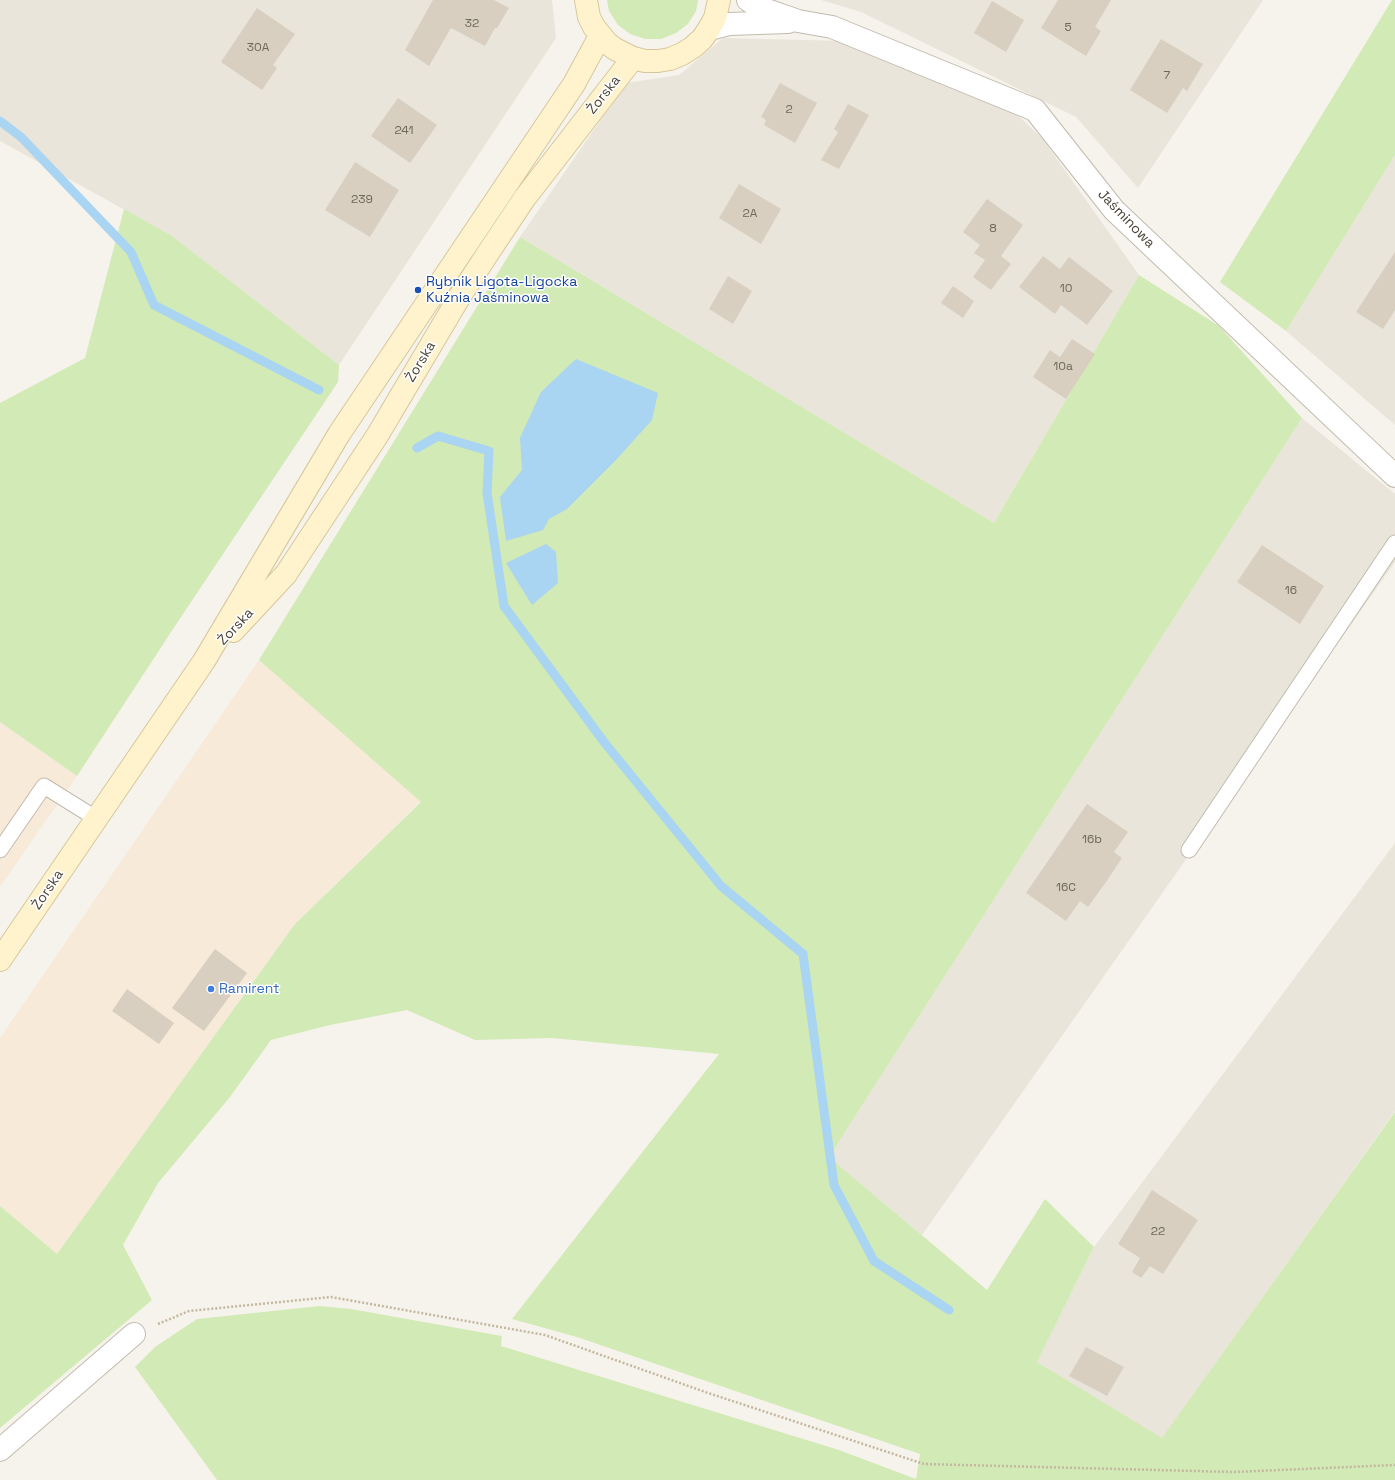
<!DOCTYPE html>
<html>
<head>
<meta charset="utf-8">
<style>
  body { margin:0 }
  canvas { display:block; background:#f6f3ec }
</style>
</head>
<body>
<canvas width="1395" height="1480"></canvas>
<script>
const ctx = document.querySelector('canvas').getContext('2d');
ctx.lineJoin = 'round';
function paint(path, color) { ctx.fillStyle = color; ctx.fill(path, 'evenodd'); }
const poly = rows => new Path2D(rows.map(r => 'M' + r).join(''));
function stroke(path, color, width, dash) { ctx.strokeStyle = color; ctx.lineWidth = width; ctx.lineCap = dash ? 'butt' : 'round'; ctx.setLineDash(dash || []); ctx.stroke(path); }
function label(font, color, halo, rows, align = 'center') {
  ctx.font = font + ' "Space Grotesk",sans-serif'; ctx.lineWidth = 3; ctx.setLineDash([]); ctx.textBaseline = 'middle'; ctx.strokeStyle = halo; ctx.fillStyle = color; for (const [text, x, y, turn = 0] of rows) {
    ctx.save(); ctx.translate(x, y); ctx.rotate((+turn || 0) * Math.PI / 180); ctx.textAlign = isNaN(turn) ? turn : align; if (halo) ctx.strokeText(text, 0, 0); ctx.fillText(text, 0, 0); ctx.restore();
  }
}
const residential = poly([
  [0,0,552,0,556,38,339,365,172,236,0,141],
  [821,0,1263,0,1138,188,1076,117,861,12],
  [723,38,845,41,1010,108,1042,138,1139,275,994,523,520,237,626,83,679,75],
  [1395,155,1395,425,1286,331],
  [1302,418,1395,494,1395,562,922,1235,829,1157],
  [1395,843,1395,1111,1162,1439,1037,1362,1094,1247]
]);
const commercial = poly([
  [259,660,421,801,295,924,57,1254,0,1206,0,1038],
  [0,722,77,776,0,887]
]);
const green = poly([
  [607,0,698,0,696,11,688,24,676,33,661,39,645,39,630,34,618,25,609,11],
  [1392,0,1395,0,1395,155,1286,331,1220,282],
  [124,209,172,236,339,365,338,382,175,626,77,776,0,722,0,403,85,358],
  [520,237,994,523,1139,275,1219,326,1302,418,829,1157,987,1290,1045,1199,1094,1247,1037,1362,1162,1438,1395,1112,1395,1480,217,1480,135,1367,155,1347,197,1319,320,1306,351,1309,502,1336,501,1346,839,1450,916,1479,920,1454,577,1337,512,1319,719,1054,552,1038,475,1040,407,1010,330,1025,271,1040,230,1097,158,1183,123,1245,152,1300,0,1428,0,1206,57,1254,295,924,421,802,259,660]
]);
const water = poly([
  [576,359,658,393,652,420,616,460,567,509,549,519,543,530,506,541,500,497,522,470,520,438,541,392],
  [546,544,556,552,558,583,532,605,506,563]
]);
const stream = poly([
  [0,121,21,137,131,252,154,305,319,390],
  [417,448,438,436,489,451,487,493,504,606,604,742,721,886,803,954,834,1185,874,1261,949,1310]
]);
const building = poly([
  [433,0,494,0,509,8,497,28,495,28,485,46,451,28,429,66,405,50],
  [1058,0,1111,0,1095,27,1101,31,1086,56,1041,28],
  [992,1,1024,20,1006,52,974,33],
  [257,8,295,34,273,65,277,68,262,90,221,62],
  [1161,39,1203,64,1187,91,1183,88,1167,113,1130,90],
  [780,83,817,103,795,143,764,125,766,120,761,117],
  [398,98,437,125,410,163,371,136],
  [848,104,869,115,839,169,821,160,838,132,834,129],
  [355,162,399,190,370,237,325,210],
  [739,184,781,209,761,244,719,218],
  [987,199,1023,225,1001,256,1011,264,991,290,973,277,985,260,974,253,980,245,963,232],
  [1395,252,1395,310,1383,329,1356,312],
  [1043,256,1060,269,1069,257,1113,291,1087,325,1061,305,1055,314,1019,287],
  [728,276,752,291,733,324,709,309],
  [953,286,974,301,963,318,941,303],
  [1072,339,1095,354,1066,399,1033,377,1050,350,1060,357],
  [1262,545,1324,586,1300,624,1237,582],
  [1087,804,1128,832,1114,852,1122,858,1106,882,1088,907,1080,901,1066,921,1026,893],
  [215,949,247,973,204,1031,172,1008],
  [127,989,174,1023,159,1044,112,1011],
  [1152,1190,1198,1220,1163,1274,1150,1266,1141,1278,1132,1272,1140,1258,1118,1244],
  [1086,1347,1124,1367,1107,1396,1069,1376]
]);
const path = poly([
  [158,1324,189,1311,331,1297,545,1335,708,1393,924,1464,1234,1472,1395,1465]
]);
const lane = poly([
  [0,850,44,786,97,819],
  [1189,850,1395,543]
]);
const street = poly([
  [748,0,758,7,798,21,832,27,1035,110,1114,210,1395,476],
  [709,29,729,24,788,22],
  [0,1450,134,1334]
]);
const secondary = poly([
  [586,0,589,17,594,27,607,43,615,49,633,58,645,61,658,61,670,59,682,54,693,47,702,39,709,29,715,18,719,0],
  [233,631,286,574,377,436,460,296,492,247,524,199,633,58],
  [0,960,204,661,339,434,574,84,600,36]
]);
const markers = [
  [418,290,4,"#1a4fb4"],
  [211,989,4,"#3f7fe0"]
];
const numberNames = [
  ["32",472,24],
  ["5",1068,28],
  ["30A",258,48],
  ["7",1167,76],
  ["2",789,110],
  ["241",404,131],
  ["239",362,200],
  ["2A",750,214],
  ["8",993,229],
  ["10",1066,289],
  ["10a",1063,367],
  ["16",1291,591],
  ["16b",1092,840],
  ["16C",1066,888],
  ["22",1158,1232]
];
const streetNames = [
  ["Żorska",604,95,-52],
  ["Jaśminowa",1126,219,46],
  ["Żorska",421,362,-59],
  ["Żorska",236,627,-47],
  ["Żorska",48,890,-56]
];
const transitNames = [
  ["Rybnik Ligota-Ligocka",426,282],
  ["Kuźnia Jaśminowa",426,298]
];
const shopNames = [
  ["Ramirent",219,989]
];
paint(residential, '#eae5da');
paint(commercial, '#f7ead8');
paint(green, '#d2eab5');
paint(water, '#a9d4f2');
stroke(stream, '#a9d4f2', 9);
paint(building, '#d8cfc1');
stroke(lane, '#c2bbae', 17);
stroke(street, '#c2bbae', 24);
stroke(secondary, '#d6c79b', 24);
stroke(path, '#c4b79f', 2.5, [2, 2]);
stroke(lane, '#fff', 15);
stroke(street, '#fff', 22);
stroke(secondary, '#fff3cd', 22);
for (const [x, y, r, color] of markers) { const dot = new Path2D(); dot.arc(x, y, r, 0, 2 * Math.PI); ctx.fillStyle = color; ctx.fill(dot); stroke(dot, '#fff', 1.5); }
label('12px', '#6e675b', null, numberNames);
label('14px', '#4b4439', '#fff', streetNames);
label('14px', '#164399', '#fff', transitNames, 'left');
label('14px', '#366cbe', '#fff', shopNames, 'left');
</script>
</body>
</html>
